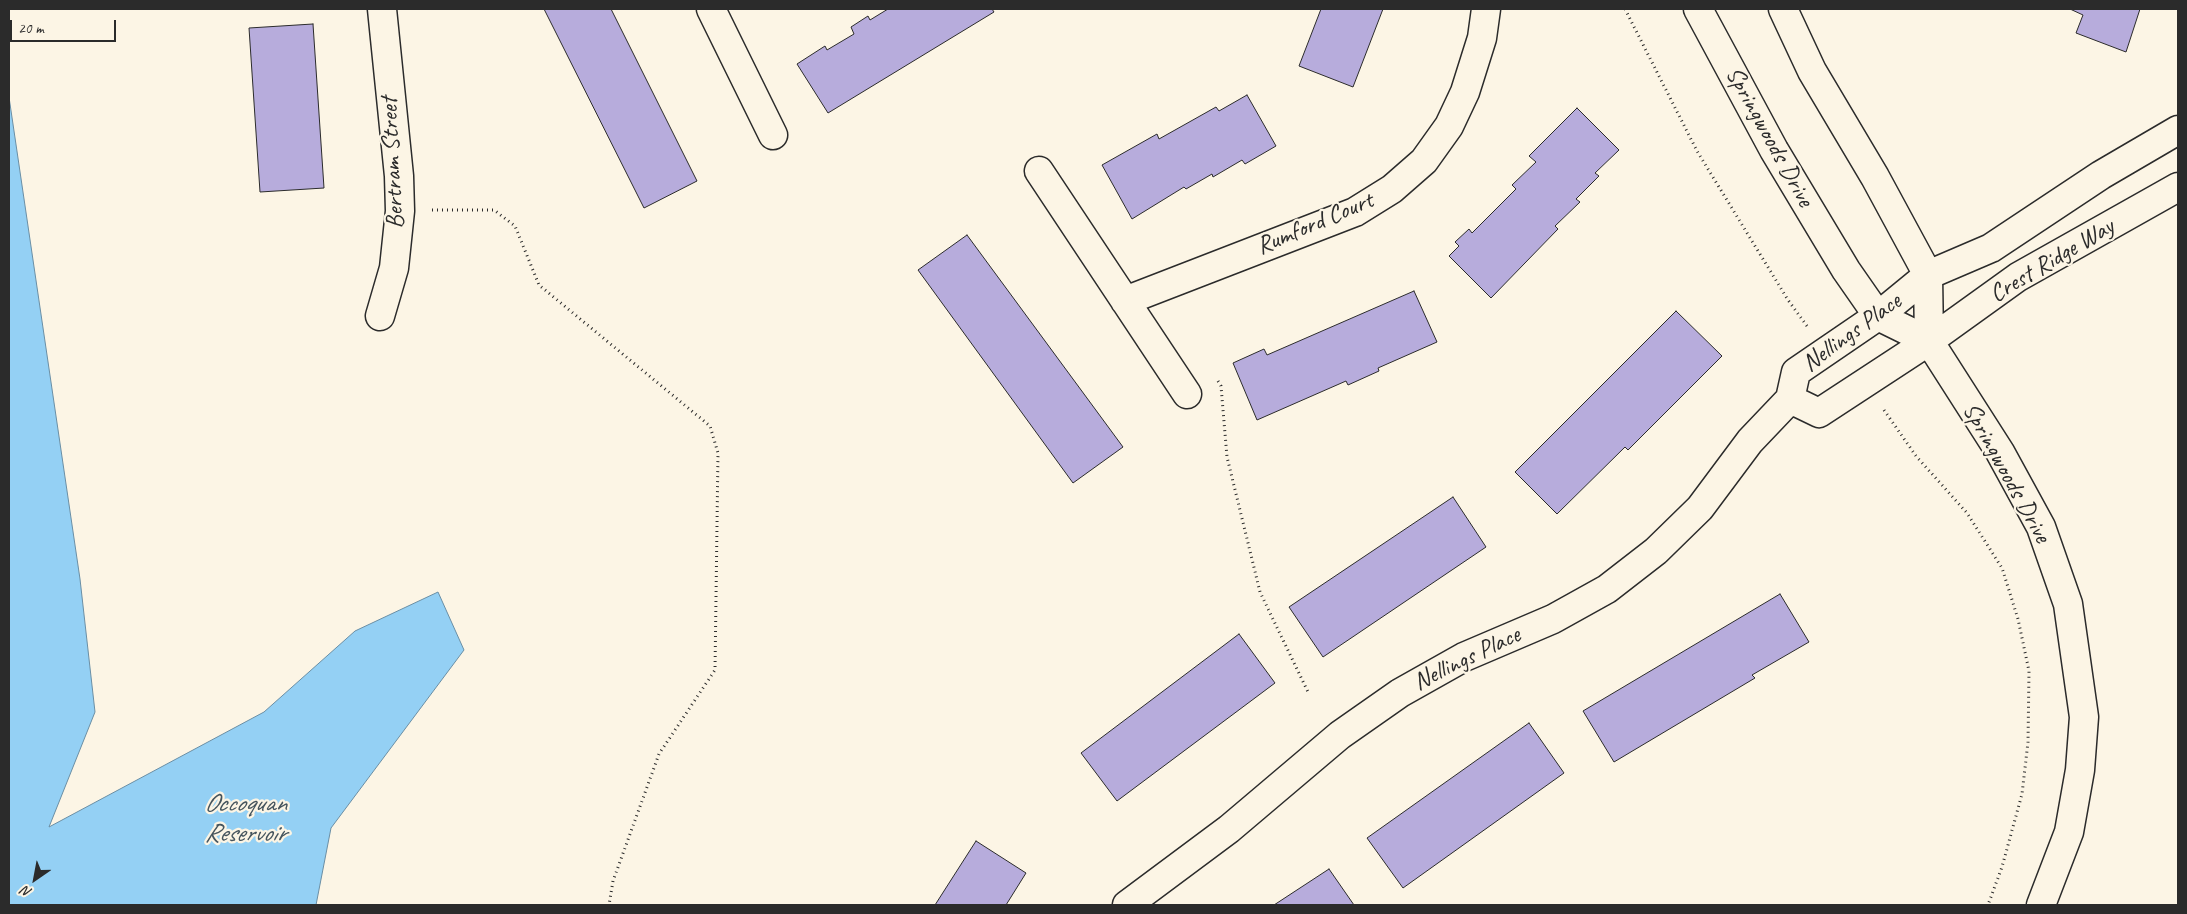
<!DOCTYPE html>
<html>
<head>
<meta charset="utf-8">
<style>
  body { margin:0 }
  #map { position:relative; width:2187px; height:914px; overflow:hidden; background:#fcf5e5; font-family:Caveat,sans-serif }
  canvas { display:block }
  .frame { position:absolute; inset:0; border:10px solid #2b2b2b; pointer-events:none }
  .north { position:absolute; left:10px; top:854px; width:50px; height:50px; -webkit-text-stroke:4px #fcf5e5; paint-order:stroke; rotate:213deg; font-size:14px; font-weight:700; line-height:20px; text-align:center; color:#2b2b2b }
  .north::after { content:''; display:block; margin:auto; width:18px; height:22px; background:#2b2b2b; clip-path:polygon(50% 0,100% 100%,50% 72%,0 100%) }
  .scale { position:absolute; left:10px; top:20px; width:106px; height:22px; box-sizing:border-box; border:2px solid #2b2b2b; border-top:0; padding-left:6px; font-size:15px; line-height:18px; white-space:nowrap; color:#2b2b2b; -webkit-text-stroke:4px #fcf5e5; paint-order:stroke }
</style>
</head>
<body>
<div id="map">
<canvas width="2187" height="914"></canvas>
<div class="frame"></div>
<div class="north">N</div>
<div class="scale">20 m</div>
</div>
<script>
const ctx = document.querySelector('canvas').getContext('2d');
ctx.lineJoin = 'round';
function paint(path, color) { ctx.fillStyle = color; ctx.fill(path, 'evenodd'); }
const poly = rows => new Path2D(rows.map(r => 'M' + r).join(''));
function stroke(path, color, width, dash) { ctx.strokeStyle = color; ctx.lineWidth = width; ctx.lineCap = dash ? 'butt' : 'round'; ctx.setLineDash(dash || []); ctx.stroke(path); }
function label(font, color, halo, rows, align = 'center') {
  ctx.font = font + ' Caveat,sans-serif'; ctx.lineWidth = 4.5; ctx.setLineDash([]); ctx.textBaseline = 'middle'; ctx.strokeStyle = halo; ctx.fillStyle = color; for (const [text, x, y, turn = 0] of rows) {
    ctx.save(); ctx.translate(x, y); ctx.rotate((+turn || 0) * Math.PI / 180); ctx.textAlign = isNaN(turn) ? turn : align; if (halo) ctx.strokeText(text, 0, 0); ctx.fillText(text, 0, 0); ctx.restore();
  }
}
const water = poly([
  [9,97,80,579,95,712,49,827,264,712,355,631,438,592,464,650,331,828,316,905,9,905,9,97]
]);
const building = poly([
  [544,9,611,9,697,181,644,208,544,9],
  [888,9,992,9,994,12,828,113,797,64,825,46,827,50,854,34,851,27,868,16,870,20,888,9],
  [1321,9,1383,9,1353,87,1299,66,1321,9],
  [2070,9,2140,9,2126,52,2076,33,2083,15,2070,9],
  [313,24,324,188,260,192,249,28,313,24],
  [1247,95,1276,146,1245,164,1242,160,1213,177,1212,174,1186,189,1184,187,1132,219,1102,165,1157,134,1159,139,1216,107,1219,111,1247,95],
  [1577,108,1619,150,1595,173,1599,176,1576,199,1580,202,1555,226,1558,229,1491,298,1449,256,1459,246,1455,242,1469,229,1472,233,1516,189,1512,185,1536,162,1529,156,1577,108],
  [967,235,1123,447,1073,483,918,270,967,235],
  [1414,291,1437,342,1378,368,1379,371,1348,385,1346,381,1257,420,1233,363,1264,349,1267,355,1414,291],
  [1676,311,1722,356,1628,450,1625,447,1557,514,1515,472,1676,311],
  [1453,497,1486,547,1323,657,1289,607,1453,497],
  [1780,594,1809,642,1752,675,1755,678,1614,762,1583,711,1780,594],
  [1239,634,1275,683,1117,801,1081,753,1239,634],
  [1529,723,1564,773,1403,888,1367,838,1529,723],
  [976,841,1026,873,1006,905,935,905,976,841],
  [1329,869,1354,905,1274,905,1329,869]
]);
const path = poly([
  [1625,9,1697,151,1788,300,1807,326],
  [432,210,494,210,515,226,539,285,710,426,718,453,715,670,659,754,613,881,609,905],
  [1218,381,1221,386,1227,457,1260,592,1308,692],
  [1884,410,1916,456,1967,513,2002,568,2018,619,2029,671,2028,742,2022,794,2002,867,1988,905]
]);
const minor = poly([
  [711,9,773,135],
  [1698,9,1774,150,1846,270,1878,316,1929,341,2000,452,2041,527,2068,604,2084,717,2080,770,2069,832,2041,905],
  [1783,9,1812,71,1875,177,1928,275,1929,341],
  [2178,130,2101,175,1991,248,1928,275,1878,316,1796,372,1790,399,1819,413,1929,341,2018,277,2178,187],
  [1039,171,1187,394],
  [1125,301,1355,212,1392,189,1424,161,1449,126,1465,92,1482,38,1486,9],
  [380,316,394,268,400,211,399,176,382,9],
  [1127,905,1229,829,1340,735,1400,693,1464,657,1553,619,1607,589,1656,551,1700,508,1750,441,1790,399]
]);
const streetNames = [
  ["Springwoods Drive",1769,137,61],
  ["Bertram Street",393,163,-93],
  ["Rumford Court",1315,224,-23],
  ["Crest Ridge Way",2052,261,-31],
  ["Nellings Place",1852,333,-36],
  ["Springwoods Drive",2006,473,61],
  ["Nellings Place",1467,659,-26]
];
const waterNames = [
  ["Occoquan",245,804],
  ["Reservoir",245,834]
];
paint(water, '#94d0f4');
stroke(water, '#6a8ea4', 1);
paint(building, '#b7acdc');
stroke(building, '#2b2b2b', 1);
stroke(minor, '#2b2b2b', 31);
stroke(path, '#2b2b2b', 3, [1, 4]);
stroke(minor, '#fcf5e5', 28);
label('25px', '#2b2b2b', '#fcf5e5', streetNames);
label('italic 26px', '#45545d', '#fcf5e5', waterNames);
</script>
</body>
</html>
